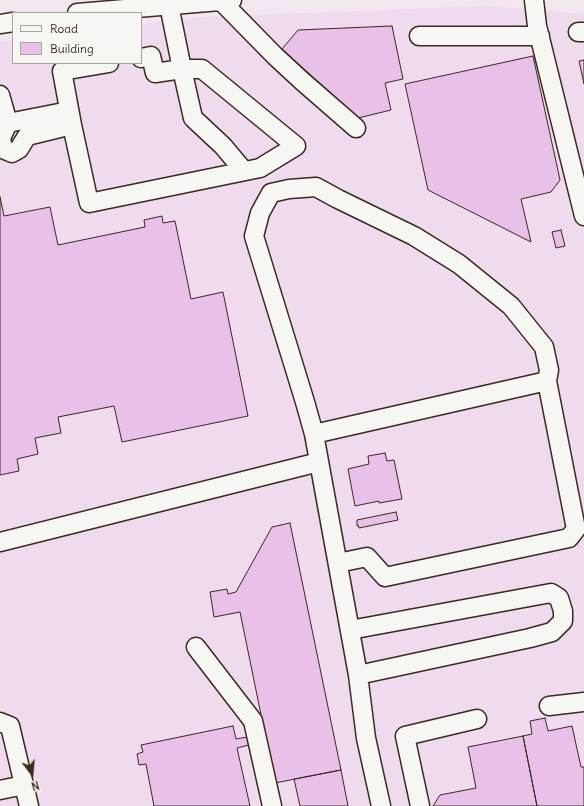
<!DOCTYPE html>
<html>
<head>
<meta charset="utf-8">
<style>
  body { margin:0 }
  #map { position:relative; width:584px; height:806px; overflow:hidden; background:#f2e6ef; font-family:Delius,sans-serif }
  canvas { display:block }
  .legend { position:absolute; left:12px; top:12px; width:130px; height:52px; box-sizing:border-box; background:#f6f6f2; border:1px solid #aba49d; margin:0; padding:5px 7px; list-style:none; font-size:12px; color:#3b2a1e }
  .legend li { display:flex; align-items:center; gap:8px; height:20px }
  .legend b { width:20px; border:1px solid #aba49d }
  .north { position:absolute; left:12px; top:754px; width:40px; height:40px; -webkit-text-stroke:3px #f6f6f2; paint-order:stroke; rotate:164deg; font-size:11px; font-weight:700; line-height:16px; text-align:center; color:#3b2a1e }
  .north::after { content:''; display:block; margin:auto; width:14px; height:18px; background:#3b2a1e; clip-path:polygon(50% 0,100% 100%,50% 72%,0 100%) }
</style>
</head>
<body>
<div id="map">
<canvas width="584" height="806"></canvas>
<ul class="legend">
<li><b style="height:5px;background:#f6f6f2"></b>Road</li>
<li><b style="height:11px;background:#e9c0e8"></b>Building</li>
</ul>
<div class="north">N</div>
</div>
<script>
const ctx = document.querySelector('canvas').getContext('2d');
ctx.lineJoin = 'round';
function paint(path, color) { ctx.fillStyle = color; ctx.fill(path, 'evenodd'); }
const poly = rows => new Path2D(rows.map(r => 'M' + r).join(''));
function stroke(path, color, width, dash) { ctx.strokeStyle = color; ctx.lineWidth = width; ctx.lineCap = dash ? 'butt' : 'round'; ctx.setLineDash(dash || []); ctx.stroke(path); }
const built = poly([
  [486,6,584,14,584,806,0,806,0,42,13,40,13,63,141,63,141,24,200,17]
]);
const building = poly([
  [392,26,403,79,385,83,391,110,358,118,282,49,298,30,392,26],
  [533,56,560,180,551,192,521,199,531,242,428,190,405,84,533,56],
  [584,60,584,84,579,61,584,60],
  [0,197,4,216,50,207,58,245,145,227,144,220,162,216,163,223,175,221,191,299,223,292,248,416,122,442,114,406,58,417,61,433,35,438,38,454,17,459,19,471,0,475,0,197],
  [561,230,565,246,556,248,552,232,561,230],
  [385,453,387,461,394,460,402,499,379,503,379,501,355,506,348,469,369,464,368,456,385,453],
  [396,512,398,520,359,528,358,525,357,526,357,520,396,512],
  [290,523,341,770,275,783,240,612,214,617,210,592,227,589,228,594,236,592,272,527,290,523],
  [545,718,548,731,572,726,581,767,584,767,584,806,537,806,523,736,532,734,530,721,545,718],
  [233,726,236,739,247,737,249,745,237,748,250,806,154,806,146,764,139,765,137,754,143,752,141,745,233,726],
  [523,736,537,806,433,806,440,795,476,788,468,747,523,736],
  [341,770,348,806,300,806,294,779,341,770]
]);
const minor = poly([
  [534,0,537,26,584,216],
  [221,1,275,56,302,81,356,128],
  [77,13,232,0],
  [0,24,13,22],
  [578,32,584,32],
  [419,36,540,36],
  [141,58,151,56,155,73,182,69,193,118,223,146,244,171],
  [0,95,8,123,1,138,3,149,12,153,19,149,27,136,72,125,89,203,260,168,296,146,202,69,182,69,169,5],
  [8,123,69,111],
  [72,125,62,71,109,63],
  [314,434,547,381,549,370,544,347,511,306,459,264,414,236,338,199,316,187,289,189,271,193,260,213,254,236,305,402,314,434,358,675,366,738,381,806],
  [0,542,319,462],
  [338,563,367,557,385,577,569,538,576,529,547,381],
  [350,630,551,593,559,598,563,611,563,621,552,632,530,638,358,675],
  [196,647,253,721,272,806],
  [549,706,584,702],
  [0,722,10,726,29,806],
  [0,790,24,785],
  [420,806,405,736,477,719]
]);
paint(built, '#efdbed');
paint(building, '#e9c0e8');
stroke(building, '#3b2a1e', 1);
stroke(minor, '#3b2a1e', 21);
stroke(minor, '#f6f6f2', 18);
</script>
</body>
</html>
